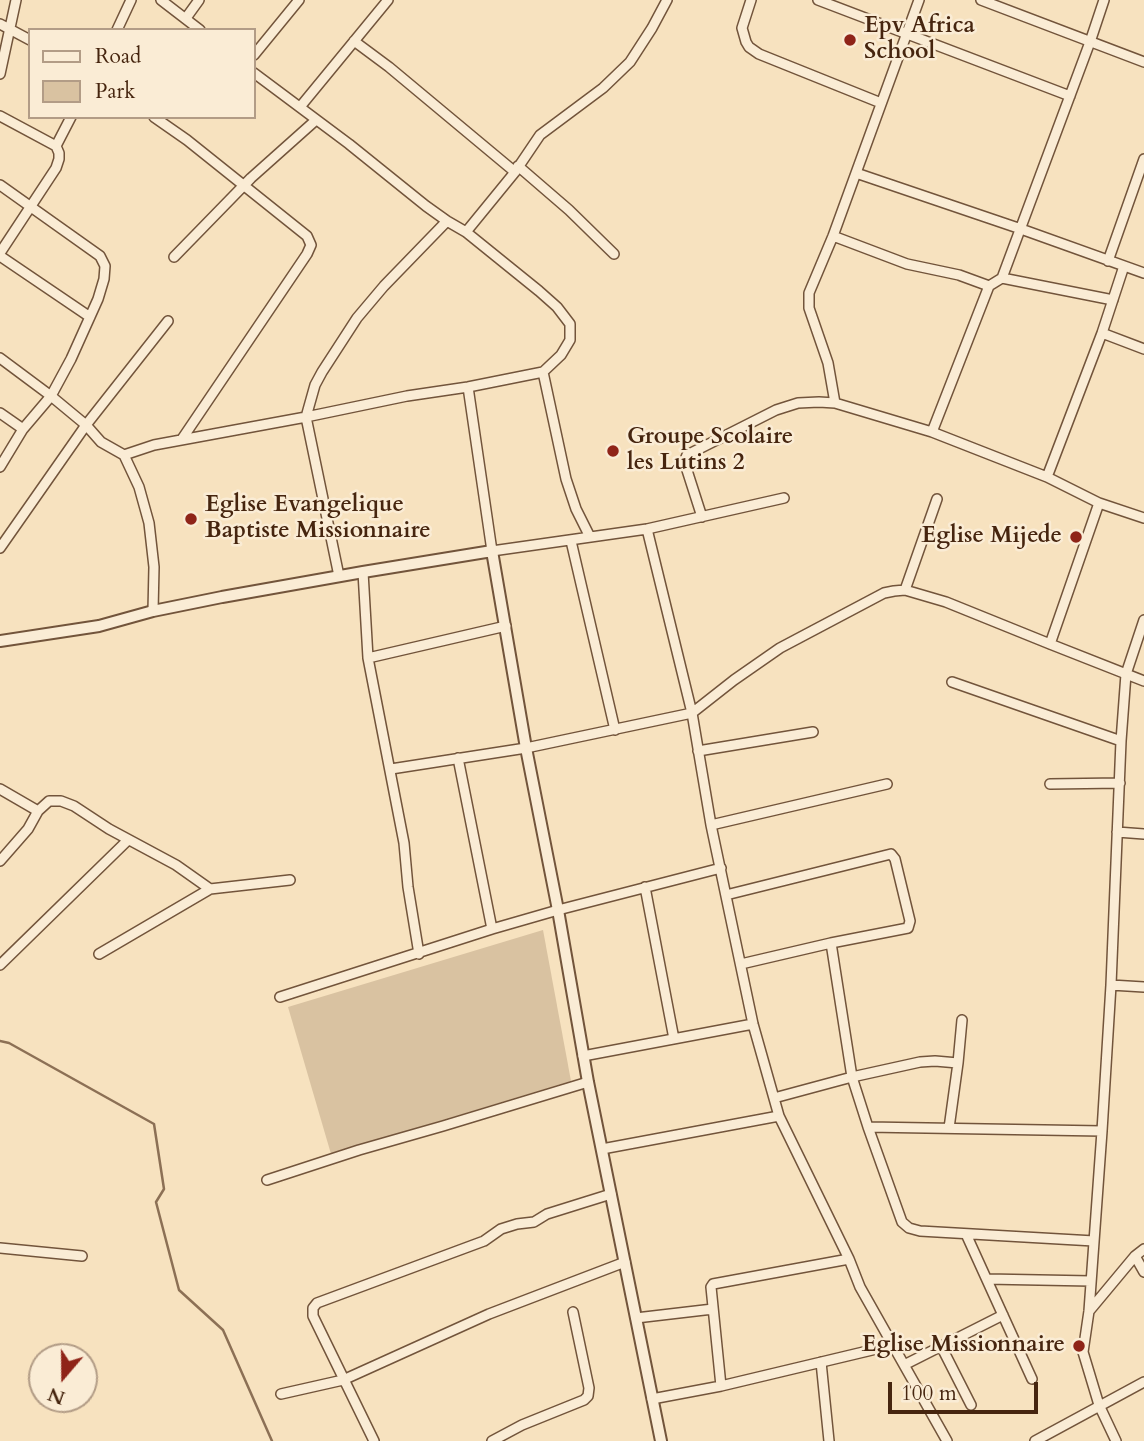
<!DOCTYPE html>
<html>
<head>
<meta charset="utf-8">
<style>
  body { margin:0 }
  #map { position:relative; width:1144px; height:1441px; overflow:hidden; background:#f7e2bf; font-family:Cardo,serif }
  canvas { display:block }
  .legend { position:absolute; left:28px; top:28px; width:228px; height:91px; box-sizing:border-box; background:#faecd5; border:2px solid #b29c86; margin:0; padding:9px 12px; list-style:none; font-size:21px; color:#46250f }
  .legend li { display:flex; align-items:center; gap:14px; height:35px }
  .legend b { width:35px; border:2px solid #b29c86 }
  .north { position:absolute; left:28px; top:1343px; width:70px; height:70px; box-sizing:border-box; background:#faecd5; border:2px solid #b29c86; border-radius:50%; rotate:200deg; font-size:19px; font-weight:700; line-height:28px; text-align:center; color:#46250f }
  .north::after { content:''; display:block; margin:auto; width:24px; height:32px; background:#8f2418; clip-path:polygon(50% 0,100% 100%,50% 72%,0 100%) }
  .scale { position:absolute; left:888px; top:1382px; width:150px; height:32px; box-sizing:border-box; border:4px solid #46250f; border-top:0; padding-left:9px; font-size:21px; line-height:24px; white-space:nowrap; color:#46250f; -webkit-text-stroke:5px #faecd5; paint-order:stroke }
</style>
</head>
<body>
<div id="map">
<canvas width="1144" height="1441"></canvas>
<ul class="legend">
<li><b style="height:9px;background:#faecd5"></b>Road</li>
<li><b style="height:19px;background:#d9c2a1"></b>Park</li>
</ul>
<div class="north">N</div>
<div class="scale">100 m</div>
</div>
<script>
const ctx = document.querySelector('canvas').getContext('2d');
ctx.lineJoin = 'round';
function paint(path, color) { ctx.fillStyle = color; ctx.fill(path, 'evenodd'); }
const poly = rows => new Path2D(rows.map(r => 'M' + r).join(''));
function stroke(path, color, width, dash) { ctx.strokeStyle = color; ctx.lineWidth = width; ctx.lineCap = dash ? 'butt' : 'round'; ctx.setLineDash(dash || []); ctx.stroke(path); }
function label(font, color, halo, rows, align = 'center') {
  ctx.font = font + ' Cardo,serif'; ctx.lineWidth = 5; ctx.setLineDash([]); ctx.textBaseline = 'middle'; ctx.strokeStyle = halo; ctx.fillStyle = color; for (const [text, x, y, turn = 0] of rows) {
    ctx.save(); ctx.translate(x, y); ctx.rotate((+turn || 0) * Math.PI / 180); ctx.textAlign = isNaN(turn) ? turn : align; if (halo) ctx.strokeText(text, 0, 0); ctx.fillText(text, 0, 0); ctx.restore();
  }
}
const green = poly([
  [543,930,571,1081,331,1154,288,1007]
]);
const stream = poly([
  [0,1041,9,1043,154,1124,164,1189,156,1202,179,1290,223,1330,272,1441]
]);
const minor = poly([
  [161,0,200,30],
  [751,0,742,28,746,42,749,47,759,54,881,103],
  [818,0,1070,96],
  [919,0,833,236,809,293,809,308,828,363,835,403,932,432,1047,477,1099,503,1144,518],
  [981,0,1144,62],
  [186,18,199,0],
  [0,24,30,40],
  [117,30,131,0],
  [354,41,389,67,515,172],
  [254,55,299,0],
  [254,73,349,144,426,206,447,221,466,232,539,291,557,307,570,324,570,340,561,355,543,372,566,479,576,509,590,537],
  [0,74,16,0],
  [300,107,388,0],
  [0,116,56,146,59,153,59,159,56,168,0,253],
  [154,117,187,140,307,236,311,245,307,254,182,439],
  [56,146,71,117],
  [518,166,569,210,614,254],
  [856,173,1021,229,1144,273],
  [0,185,100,256,105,266,104,279,98,299,71,359,51,396,23,429,0,467],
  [447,221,384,286,357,318,322,372,315,385,306,417,407,396,468,387,543,372],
  [466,232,515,172,540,135,603,88,630,62,652,28,667,0],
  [833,236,907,264,959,275,989,286,1002,278,1113,300],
  [0,256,90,317],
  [174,257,251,178,316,120],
  [1108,261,1144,159],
  [1002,278,1090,42,1104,0],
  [1102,333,1144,349],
  [0,358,51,396,86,425,101,442,124,455,139,487,149,523,154,567,153,611],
  [468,387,492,551,647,529,784,498],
  [0,413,23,429],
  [932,432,989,286],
  [124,455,154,445,306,417,339,576],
  [1047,477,1102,333,1124,266],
  [702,517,685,464,685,460,687,455,776,410,798,403,819,402,835,403],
  [647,529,692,713,711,825,753,1024,779,1116,849,1259,860,1287,947,1441],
  [571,541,615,730],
  [0,548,86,425,168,321],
  [363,572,368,658,506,626],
  [905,590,937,499],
  [1050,644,1099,503],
  [368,658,404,843,408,887,419,954],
  [952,682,1121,741],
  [698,751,813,732],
  [458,758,492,929],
  [391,769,526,748,692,713,734,680,780,648,884,593,894,591,905,590,946,602,1050,644,1144,681],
  [1050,784,1120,783],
  [0,789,38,811],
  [711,825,887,784],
  [1117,832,1144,834],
  [0,861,28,829,38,811,49,801,61,801,74,806,109,829,176,865,210,889,290,880],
  [645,887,674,1039],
  [726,895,891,854,895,859,910,921,908,928,831,943,741,964],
  [831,943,852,1077,868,1127,1102,1131],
  [99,954,210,889],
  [0,965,128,840],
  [1111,985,1144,987],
  [280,997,492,929,558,910,721,868],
  [583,1056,753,1024],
  [774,1098,852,1077,920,1062,935,1061,958,1063],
  [868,1127,902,1222,909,1228,920,1231,1094,1241],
  [949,1128,958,1063,962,1020],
  [602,1149,779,1116],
  [267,1180,359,1150,443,1126,588,1082],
  [966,1234,1032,1379],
  [0,1248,82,1256],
  [1135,1256,1144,1272],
  [987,1279,1091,1281],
  [1090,1310,1135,1256,1144,1249],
  [636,1318,713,1309],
  [941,1346,971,1405],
  [821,1362,829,1441],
  [904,1365,1003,1315],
  [721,1386,711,1287,713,1284,849,1259],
  [281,1394,343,1380,489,1314,625,1262],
  [652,1399,721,1386,893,1345],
  [374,1441,313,1316,313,1308,317,1303,484,1241,501,1229,517,1224,534,1222,547,1214,611,1194],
  [492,1441,522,1425,584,1400,588,1396,589,1388,573,1312],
  [1035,1441,1144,1382],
  [1116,1441,1099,1405,1083,1352,1089,1311,1102,1131,1111,985,1121,741,1126,674,1144,620]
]);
const tertiary = poly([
  [0,641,99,626,153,611,222,597,363,572,492,551,526,748,558,910,588,1082,661,1441]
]);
const markers = [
  [850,40,7,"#8f2418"],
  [613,451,7,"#8f2418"],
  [191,519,7,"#8f2418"],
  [1076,537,7,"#8f2418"],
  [1079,1346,7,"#8f2418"]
];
const poiNames = [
  ["Epv Africa",864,27],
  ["School",864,53],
  ["Groupe Scolaire",627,438],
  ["les Lutins 2",627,464],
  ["Eglise Evangelique",205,506],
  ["Baptiste Missionnaire",205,532],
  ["Eglise Mijede",1062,537,"right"],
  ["Eglise Missionnaire",1065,1346,"right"]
];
paint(green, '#d9c2a1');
stroke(stream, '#8c7055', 2.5);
stroke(minor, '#72543b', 12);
stroke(tertiary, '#72543b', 14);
stroke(minor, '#faecd5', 9);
stroke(tertiary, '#faecd5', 10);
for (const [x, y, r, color] of markers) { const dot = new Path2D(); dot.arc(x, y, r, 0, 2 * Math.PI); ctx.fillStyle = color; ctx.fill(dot); stroke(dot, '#faecd5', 2.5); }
label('bold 23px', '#46250f', '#faecd5', poiNames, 'left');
</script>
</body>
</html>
